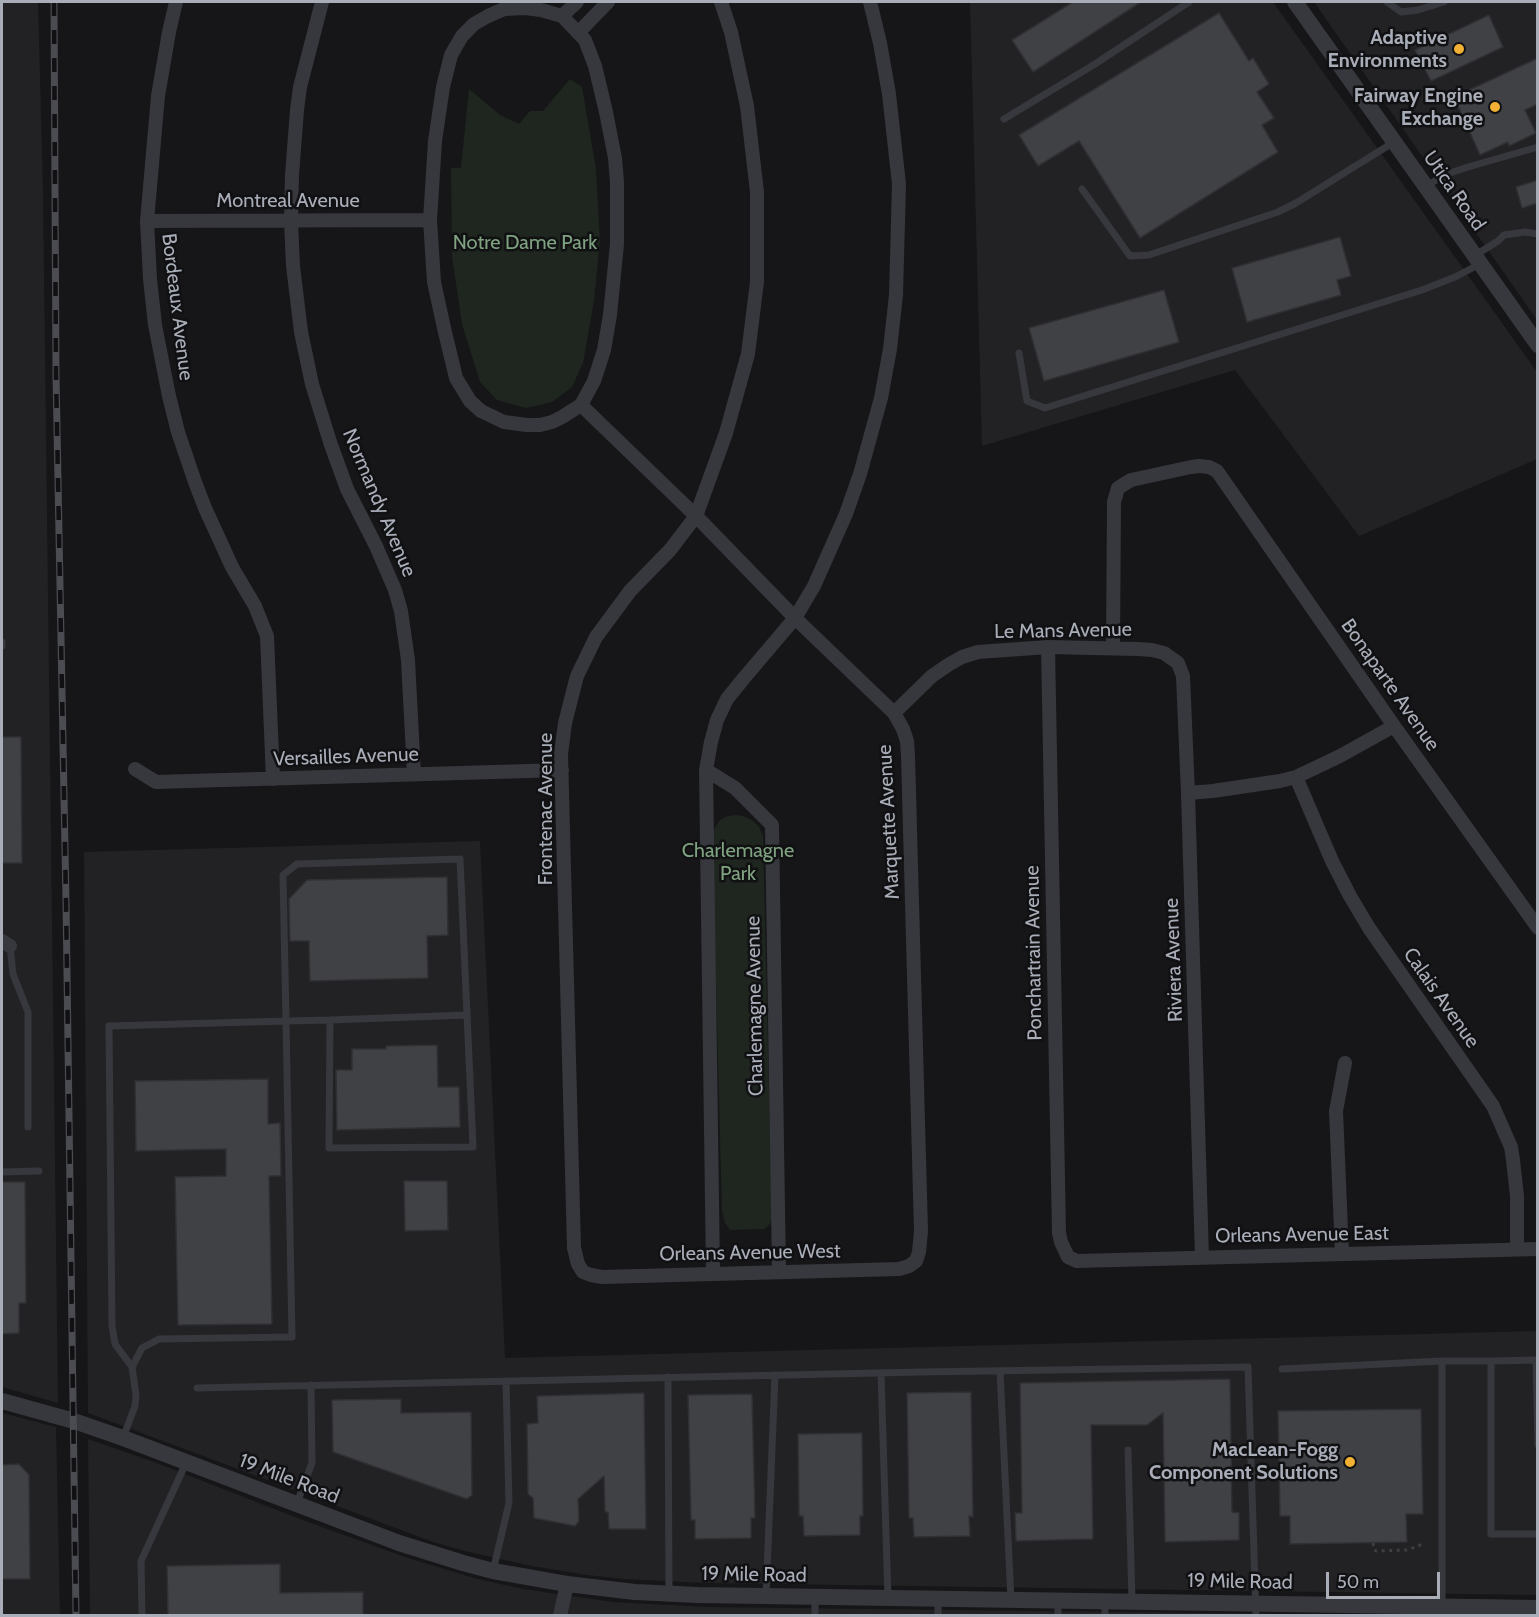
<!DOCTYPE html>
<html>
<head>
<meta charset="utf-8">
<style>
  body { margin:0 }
  #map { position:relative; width:1539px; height:1617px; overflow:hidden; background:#161618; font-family:Cabin,sans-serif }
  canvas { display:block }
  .frame { position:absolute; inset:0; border:3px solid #a8adb8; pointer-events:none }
  .scale { position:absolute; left:1326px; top:1572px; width:114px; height:27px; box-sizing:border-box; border:3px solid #a8adb8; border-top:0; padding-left:8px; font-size:18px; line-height:21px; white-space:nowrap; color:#a8adb8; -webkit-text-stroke:4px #111113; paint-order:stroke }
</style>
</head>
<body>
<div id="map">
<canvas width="1539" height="1617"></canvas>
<div class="frame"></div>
<div class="scale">50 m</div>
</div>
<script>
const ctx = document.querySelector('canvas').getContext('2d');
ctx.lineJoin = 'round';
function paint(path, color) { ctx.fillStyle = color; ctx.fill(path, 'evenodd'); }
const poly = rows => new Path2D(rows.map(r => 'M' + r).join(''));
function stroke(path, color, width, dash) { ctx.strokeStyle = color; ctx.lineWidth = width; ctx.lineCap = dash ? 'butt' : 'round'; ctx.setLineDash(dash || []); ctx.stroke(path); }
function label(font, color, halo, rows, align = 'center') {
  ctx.font = font + ' Cabin,sans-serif'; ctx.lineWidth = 5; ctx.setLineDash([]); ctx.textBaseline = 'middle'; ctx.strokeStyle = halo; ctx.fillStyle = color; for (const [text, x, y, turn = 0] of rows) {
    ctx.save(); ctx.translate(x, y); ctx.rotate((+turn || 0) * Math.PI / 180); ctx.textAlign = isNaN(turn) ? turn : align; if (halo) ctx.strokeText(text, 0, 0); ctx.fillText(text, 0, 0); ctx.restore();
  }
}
const built = poly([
  [2,2,38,2,43,192,58,1403,2,1387],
  [970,2,1273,2,1537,372,1537,459,1359,536,1235,370,982,446],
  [1314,2,1537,2,1537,320,1514,287],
  [480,841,505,1358,1537,1331,1537,1595,705,1583,624,1579,587,1575,532,1566,465,1551,433,1542,88,1413,84,852],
  [2,1413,56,1427,60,1615,2,1615],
  [88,1439,154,1462,300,1519,408,1558,474,1578,523,1589,613,1602,706,1607,1373,1615,90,1615]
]);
const green = poly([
  [570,79,582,87,596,169,600,240,594,301,583,363,572,387,552,402,526,408,497,400,480,382,462,324,452,257,451,168,461,168,469,89,500,115,519,124,530,111,543,111],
  [735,815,743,816,752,820,759,827,763,836,772,1219,770,1224,764,1229,730,1230,725,1223,722,1211,712,833,720,820,728,816]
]);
const building = poly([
  [1073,2,1141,2,1033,72,1012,40,1073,2],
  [1219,13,1249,61,1253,58,1269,84,1257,92,1274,118,1262,125,1278,152,1140,238,1079,141,1038,166,1019,135,1219,13],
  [1489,15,1503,47,1431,81,1415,50,1489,15],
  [1538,58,1538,104,1525,110,1536,133,1509,146,1508,142,1480,155,1454,97,1538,58],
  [1538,180,1538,203,1522,208,1516,187,1538,180],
  [1340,237,1351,276,1337,280,1341,295,1247,322,1232,268,1340,237],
  [1164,290,1179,342,1044,381,1029,328,1164,290],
  [2,737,21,737,22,863,2,863,2,737],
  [447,877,448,935,427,936,428,978,310,981,309,941,290,941,289,899,307,880,447,877],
  [437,1045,438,1087,459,1087,460,1127,337,1130,336,1070,352,1070,352,1049,386,1049,386,1046,437,1045],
  [268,1079,268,1124,280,1123,281,1176,269,1176,272,1324,178,1325,175,1177,226,1176,226,1149,136,1151,135,1081,268,1079],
  [404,1181,447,1181,448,1230,405,1231,404,1181],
  [2,1182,25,1182,26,1303,19,1303,19,1333,2,1334,2,1182],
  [1230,1379,1232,1512,1239,1513,1239,1540,1165,1542,1163,1413,1147,1425,1091,1425,1093,1539,1016,1541,1015,1513,1022,1513,1020,1383,1230,1379],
  [971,1392,973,1517,969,1516,970,1536,914,1537,913,1518,909,1518,907,1393,971,1392],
  [644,1393,646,1529,609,1529,608,1512,605,1512,604,1476,578,1499,579,1521,575,1526,534,1518,533,1498,528,1494,527,1424,538,1423,537,1396,644,1393],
  [752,1394,755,1518,751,1518,751,1538,695,1539,695,1520,691,1520,688,1395,752,1394],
  [401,1399,401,1413,471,1412,472,1495,467,1499,333,1452,332,1400,401,1399],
  [1421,1409,1423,1514,1406,1514,1407,1542,1290,1544,1290,1516,1280,1516,1278,1411,1421,1409],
  [862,1433,863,1516,860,1516,860,1535,804,1536,803,1516,799,1516,798,1434,862,1433],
  [19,1464,29,1475,30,1579,2,1579,2,1465,19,1464],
  [280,1564,280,1593,363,1592,363,1616,168,1616,167,1566,280,1564]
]);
const path = poly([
  [1373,1543,1374,1550,1376,1551,1407,1550,1423,1544]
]);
const service = poly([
  [1387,2,1401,12,1418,10,1444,2],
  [1004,119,1095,64,1189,2],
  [1425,186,1450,173,1468,167,1538,147],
  [1082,189,1130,256,1149,255,1278,212,1296,203,1394,142],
  [1474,256,1498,241,1504,235,1525,232,1538,234],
  [1019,353,1027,401,1045,408,1422,290,1455,277,1480,264],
  [2,642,2,646],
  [460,859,473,1147,329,1148,330,1020,286,1021,283,875,297,864,460,859],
  [10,946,13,974,28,1012,28,1127],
  [330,1020,467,1015],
  [2,1172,39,1171],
  [1536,1360,1538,1445],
  [1538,1360,1491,1361,1491,1534,1538,1534],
  [1282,1369,1442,1361],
  [1000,1371,1011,1600],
  [881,1373,888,1598],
  [668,1377,669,1594],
  [197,1388,921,1372,1248,1367,1256,1616],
  [123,1438,135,1406,136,1395,132,1367,115,1344,112,1326,109,1026,286,1021,292,1337,159,1339,142,1348,132,1367],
  [1128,1450,1132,1602],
  [297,1503,312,1463,311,1385],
  [493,1571,509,1503,506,1381],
  [766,1596,775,1375],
  [815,1597,815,1616],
  [938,1599,938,1616],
  [1058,1600,1058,1616],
  [1442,1606,1442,1361,1491,1361],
  [142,1616,141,1561,186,1463],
  [1105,1616,1105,1601]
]);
const minor = poly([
  [176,2,169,32,158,96,147,221,150,279,155,325,169,396,178,432,195,482,205,508,232,567,255,606,267,636,273,779],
  [322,2,300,87,297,110,292,175,291,221,293,266,301,332,312,384,330,442,347,489,376,546,395,590,401,611,408,660,414,774],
  [525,8,541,10,562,16,585,40,595,66,606,112,615,158,617,182,617,244,610,315,604,350,594,381,581,405,562,417,552,422,540,425,527,425,504,422,481,411,470,401,456,378,444,328,434,282,430,220,435,141,443,87,451,55,462,36,474,24,488,16,504,9,525,8],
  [562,16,577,2],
  [578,33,608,2],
  [147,221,430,220],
  [581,405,696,516,795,618,894,713,903,729,907,741,908,756,921,1231,919,1252,916,1261,909,1266,899,1269,602,1277,591,1275,583,1272,578,1264,574,1248,561,754,565,723,577,676,596,637,630,591,670,550,696,516,726,433,748,354,757,282,757,192,747,106,731,32,721,2],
  [1048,647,1059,1233,1061,1242,1068,1257,1077,1261,1538,1249],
  [1113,648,1114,502,1118,488,1131,480,1191,467,1199,466,1209,467,1217,471,1394,726,1538,928],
  [894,713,932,676,948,665,962,657,978,652,1048,647,1138,649,1152,650,1164,653,1178,663,1183,676,1188,793,1202,1257],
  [135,769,156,782,562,770],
  [706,770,735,788,772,825,779,1272],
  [1296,777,1332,861,1350,896,1369,928,1493,1106,1511,1147,1513,1160,1517,1196,1517,1249],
  [1188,793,1213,791,1280,781,1296,777,1340,756,1394,726],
  [2,941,10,946],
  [1342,1254,1336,1111,1345,1063],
  [713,1273,706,770,711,742,717,720,727,699,744,678,795,618,814,586,846,514,860,474,881,398,890,349,896,295,899,184,889,94,880,43,870,2],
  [560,1616,567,1584]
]);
const tertiary = poly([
  [1295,2,1538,345],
  [2,1401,74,1421,123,1438,399,1543,463,1563,493,1571,567,1584,635,1592,698,1595,1538,1608]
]);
const rail = poly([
  [54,2,56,375,66,901,76,1616]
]);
const markers = [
  [1459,49,6,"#f2b134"],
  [1495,107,6,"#f2b134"],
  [1350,1462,6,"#f2b134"]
];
const poiNames = [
  ["Adaptive",1447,38],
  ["Environments",1447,61],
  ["Fairway Engine",1483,96],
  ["Exchange",1483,119],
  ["MacLean-Fogg",1338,1450],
  ["Component Solutions",1338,1473]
];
const streetNames = [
  ["Utica Road",1454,191,55],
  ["Montreal Avenue",288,201],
  ["Bordeaux Avenue",177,307,83],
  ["Normandy Avenue",379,503,67],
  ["Le Mans Avenue",1063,631,-1],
  ["Bonaparte Avenue",1390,685,55],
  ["Versailles Avenue",346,757,-2],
  ["Frontenac Avenue",546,809,-90],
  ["Marquette Avenue",889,822,-93],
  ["Ponchartrain Avenue",1034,953,-91],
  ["Riviera Avenue",1174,960,-92],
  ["Calais Avenue",1441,998,55],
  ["Charlemagne Avenue",755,1006,-91],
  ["Orleans Avenue East",1302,1235,-1],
  ["Orleans Avenue West",750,1253,-1],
  ["19 Mile Road",289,1479,21],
  ["19 Mile Road",754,1575,1],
  ["19 Mile Road",1240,1582,1]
];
const parkNames = [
  ["Notre Dame Park",525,243],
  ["Charlemagne",738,851],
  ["Park",738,874]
];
paint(built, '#222225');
paint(green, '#1e261f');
paint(building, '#404145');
stroke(building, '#303034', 1.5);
stroke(path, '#3d3f44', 3, [3, 4.5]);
stroke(service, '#37383d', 7);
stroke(minor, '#37383d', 14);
stroke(tertiary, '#37383d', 16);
stroke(rail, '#4a4c52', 7);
stroke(rail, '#111113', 4.5, [14]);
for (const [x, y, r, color] of markers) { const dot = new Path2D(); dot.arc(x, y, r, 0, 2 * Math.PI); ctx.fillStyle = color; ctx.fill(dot); stroke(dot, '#111113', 2); }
label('bold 20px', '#a8adb8', '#111113', poiNames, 'right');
label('20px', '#a8adb8', '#111113', streetNames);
label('20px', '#7fa381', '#111113', parkNames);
</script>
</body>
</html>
